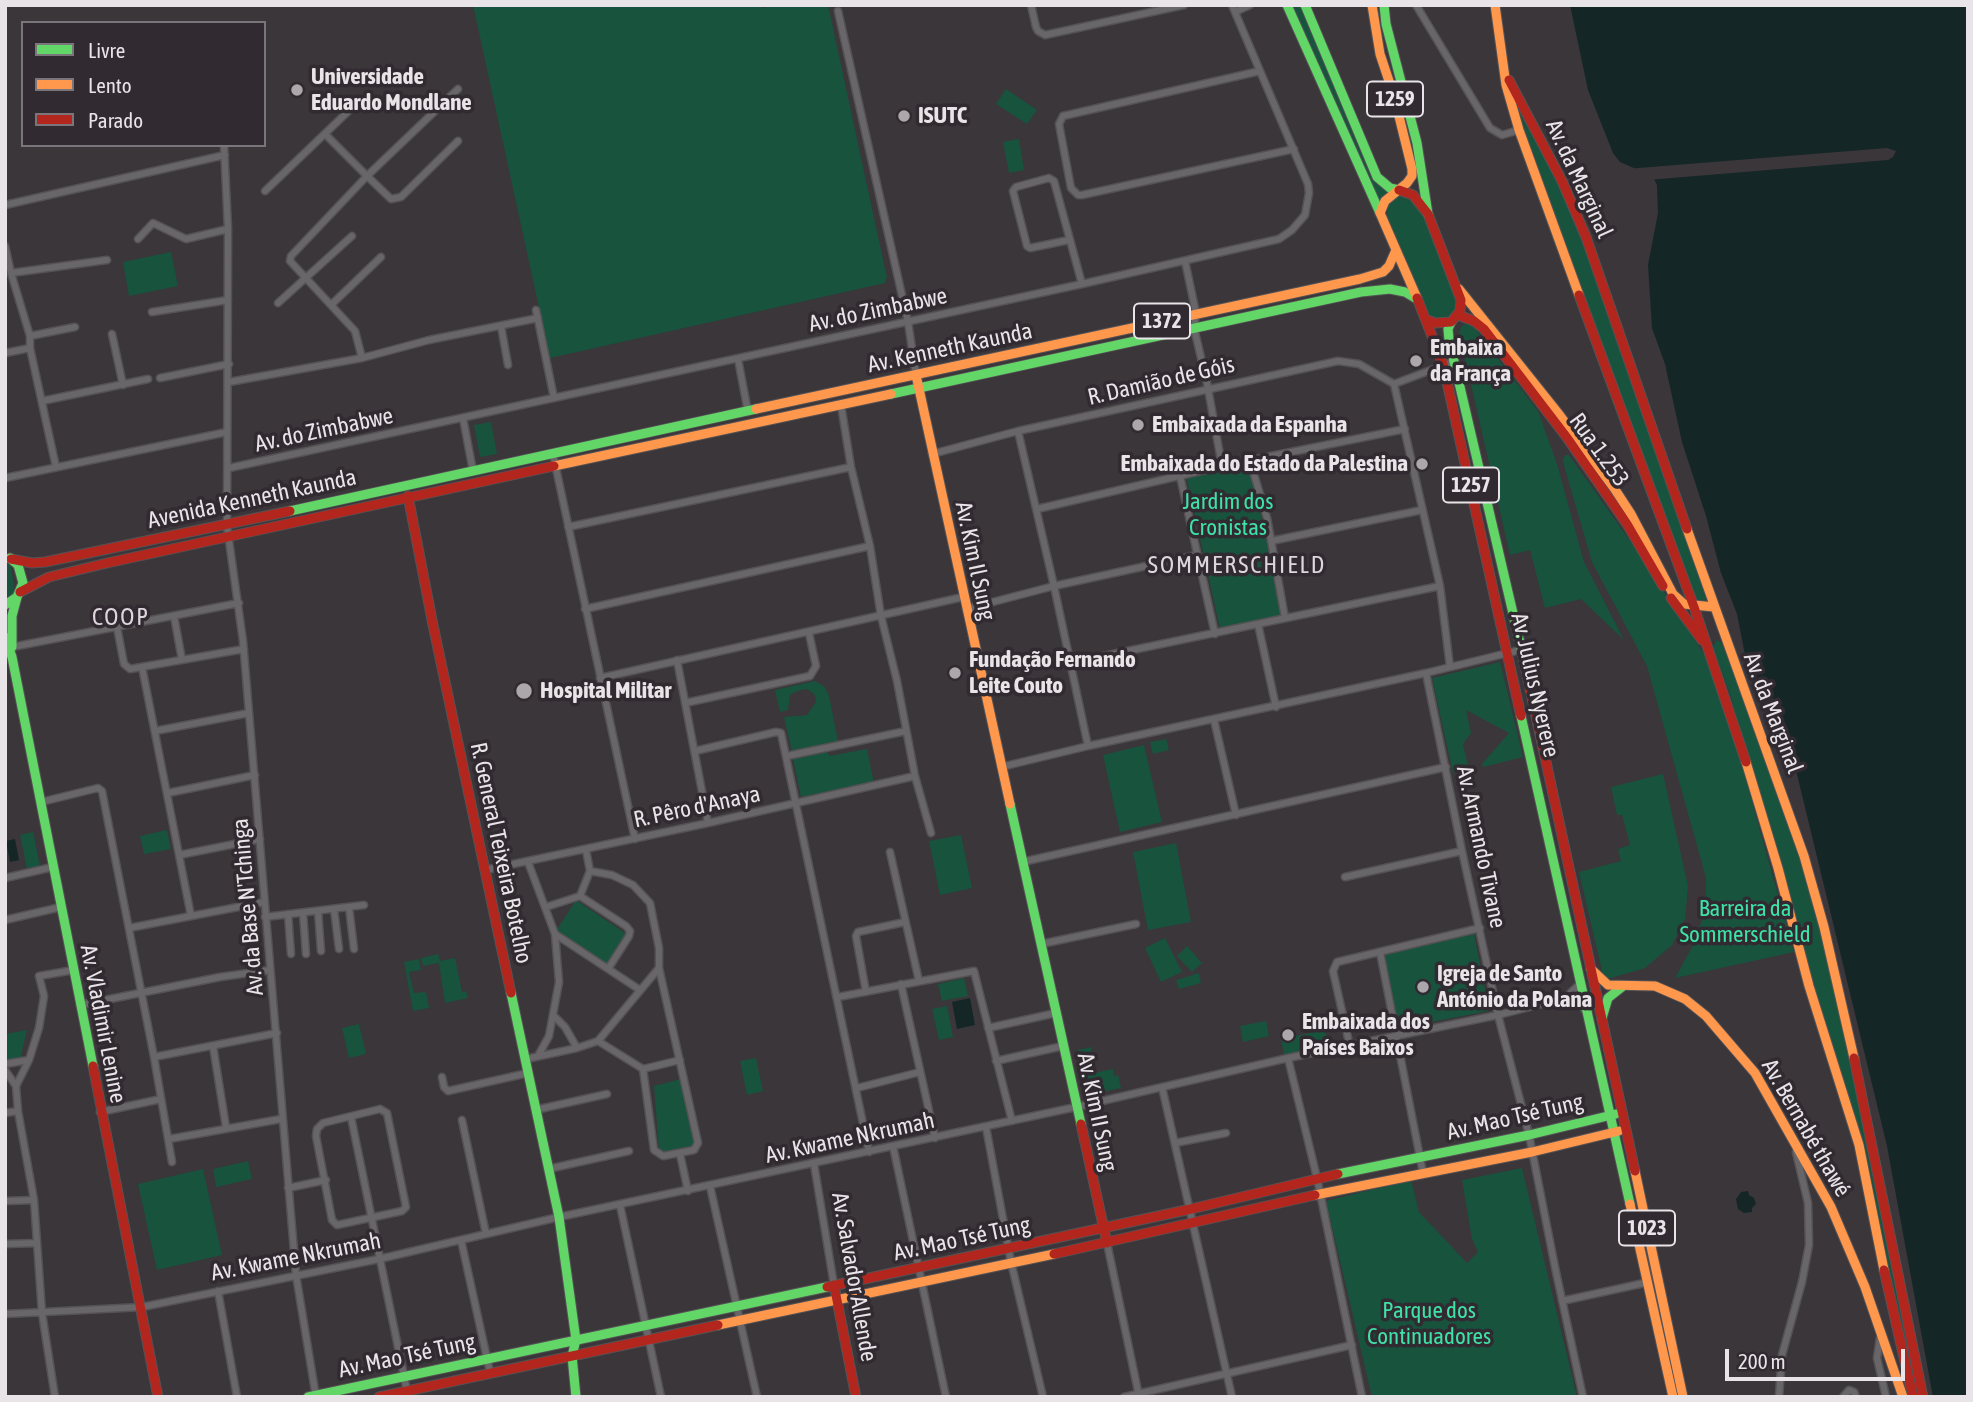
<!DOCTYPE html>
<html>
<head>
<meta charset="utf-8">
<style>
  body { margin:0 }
  #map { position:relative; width:1973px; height:1402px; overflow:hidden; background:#3a363a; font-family:"Asap Condensed",sans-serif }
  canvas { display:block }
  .frame { position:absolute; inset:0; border:7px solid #e8e4e8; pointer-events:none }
  .legend { position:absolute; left:21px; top:21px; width:245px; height:126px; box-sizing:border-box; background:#312b31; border:2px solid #7a757a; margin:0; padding:9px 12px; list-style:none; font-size:21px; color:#e8e4e8 }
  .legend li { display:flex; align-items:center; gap:14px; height:35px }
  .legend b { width:35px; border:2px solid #7a757a }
  .scale { position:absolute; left:1725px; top:1349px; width:180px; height:32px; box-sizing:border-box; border:4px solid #e8e4e8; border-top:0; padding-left:9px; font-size:21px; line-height:24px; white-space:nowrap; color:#e8e4e8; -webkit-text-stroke:5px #312b31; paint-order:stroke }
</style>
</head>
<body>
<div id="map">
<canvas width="1973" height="1402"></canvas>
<div class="frame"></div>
<ul class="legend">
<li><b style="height:9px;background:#63d668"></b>Livre</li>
<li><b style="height:9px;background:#ff974d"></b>Lento</li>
<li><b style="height:9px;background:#b3261e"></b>Parado</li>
</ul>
<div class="scale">200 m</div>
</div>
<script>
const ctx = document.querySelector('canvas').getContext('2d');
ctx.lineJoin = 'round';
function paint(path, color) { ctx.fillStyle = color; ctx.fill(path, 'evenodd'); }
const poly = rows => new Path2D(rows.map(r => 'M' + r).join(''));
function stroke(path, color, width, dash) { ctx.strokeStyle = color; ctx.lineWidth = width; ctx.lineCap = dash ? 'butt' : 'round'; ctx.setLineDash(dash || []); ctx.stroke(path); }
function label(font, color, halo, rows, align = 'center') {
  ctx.font = font + ' "Asap Condensed",sans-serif'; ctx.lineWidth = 7; ctx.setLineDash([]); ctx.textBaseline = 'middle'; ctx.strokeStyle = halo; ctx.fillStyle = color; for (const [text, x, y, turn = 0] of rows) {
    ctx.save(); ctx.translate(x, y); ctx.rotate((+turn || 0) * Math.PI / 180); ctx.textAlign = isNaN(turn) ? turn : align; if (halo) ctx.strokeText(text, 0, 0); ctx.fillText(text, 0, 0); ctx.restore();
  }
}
const green = poly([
  [473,5,761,5,762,8,777,5,828,5,887,278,885,279,885,283,550,358],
  [1290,5,1300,5,1377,183,1389,193,1379,205],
  [1006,89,1037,110,1027,124,996,104],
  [1518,104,1561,186,1582,234,1707,598,1702,603,1696,602,1536,173,1516,105],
  [1019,139,1024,170,1009,173,1003,142],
  [1400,195,1406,195,1418,204,1457,294,1459,304,1453,318,1435,319,1429,315,1411,276,1387,217,1388,204],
  [171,252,178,286,129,296,123,262],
  [1467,324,1473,326,1538,411,1557,464,1584,562,1624,640,1581,599,1545,608,1530,550,1510,555,1459,332,1462,325],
  [491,422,497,454,480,457,474,425],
  [1565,455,1569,455,1633,545,1704,654,1718,688,1742,766,1794,952,1675,978,1692,947,1706,909,1706,878,1647,666,1592,562,1565,469,1563,460],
  [1249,461,1283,615,1220,629,1186,475],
  [5,559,11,567,15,593,5,606],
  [1716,640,1721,642,1728,656,1766,757,1804,867,1845,1028,1921,1397,1915,1397,1874,1210,1730,694,1713,648],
  [1500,662,1523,757,1483,767,1482,764,1509,733,1466,710,1471,733,1463,744,1469,770,1453,773,1432,678],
  [815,681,825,687,829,696,838,741,792,752,784,717,807,715,816,702,815,696,812,692,806,689,797,691,790,695,788,710,780,712,775,690],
  [1166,739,1169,750,1153,754,1150,742],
  [1144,745,1162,822,1120,832,1103,755],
  [867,749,874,783,801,797,793,759,828,752,829,756],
  [1663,774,1688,886,1685,919,1672,945,1645,968,1608,979,1603,975,1579,872,1621,861,1618,849,1630,845,1622,815,1617,815,1611,787],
  [167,830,171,849,144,854,140,836],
  [33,832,40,866,27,869,20,835],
  [961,835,972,888,940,895,929,841],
  [1176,843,1191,922,1148,930,1133,852],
  [576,900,628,935,608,965,556,931],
  [1474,933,1489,1011,1399,1028,1385,955],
  [1165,938,1182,972,1161,982,1145,948],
  [1187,946,1202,963,1192,972,1177,956],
  [438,954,440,961,455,958,462,992,466,991,468,998,445,1003,439,963,423,966,421,958],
  [419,959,421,970,409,972,414,993,426,992,429,1008,413,1011,404,962],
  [1199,973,1201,983,1179,989,1176,980],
  [964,978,968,996,942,1001,938,984],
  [947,1006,953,1037,939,1040,932,1009],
  [1266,1021,1269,1036,1243,1042,1240,1026],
  [359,1024,366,1054,349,1058,342,1028],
  [27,1030,20,1060,5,1062,5,1034],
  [1325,1030,1329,1045,1284,1055,1281,1039],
  [1092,1047,1090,1053,1094,1073,1113,1069,1114,1076,1118,1075,1121,1088,1088,1095,1078,1050],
  [756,1058,763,1091,747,1095,740,1061],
  [681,1079,694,1145,688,1149,664,1152,659,1149,654,1086],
  [248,1161,252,1179,216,1187,213,1169],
  [1522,1168,1577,1397,1372,1397,1326,1201,1411,1180,1419,1212,1467,1263,1478,1252,1472,1239,1462,1180],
  [203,1169,222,1255,157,1270,138,1184]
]);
const water = poly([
  [1570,5,1968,5,1968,1397,1933,1397,1887,1146,1780,704,1763,692,1746,660,1737,614,1721,573,1706,516,1682,442,1665,364,1652,328,1648,265,1658,213,1657,185,1654,179,1636,169,1620,162,1613,153,1588,90],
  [15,839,19,860,10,862,6,841],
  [970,998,975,1025,957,1029,952,1002],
  [1748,1191,1749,1195,1754,1198,1756,1204,1752,1208,1752,1212,1744,1213,1738,1209,1736,1199,1741,1192]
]);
const pier = poly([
  [1887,148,1896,151,1893,157,1888,160,1648,180,1626,169]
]);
const street = poly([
  [1031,5,1036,27,1038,31,1045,35,1184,5],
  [1416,5,1490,128,1502,135,1519,130],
  [838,11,908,322,916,375],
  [1235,12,1250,5],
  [1260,71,1063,116,1059,124,1071,188,1078,195,1082,195,1294,149],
  [458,89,367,176,391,199,401,197,458,141],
  [325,134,367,176,291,256,290,261,355,331,362,358],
  [224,145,228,229,227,526,243,641,296,1275,316,1397],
  [265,191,359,101],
  [5,205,225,155],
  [138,239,153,223,186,239,228,229],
  [1069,240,1030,248,1027,246,1013,191,1016,187,1049,178,1054,181,1082,284],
  [5,246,11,273,30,336,30,348,56,467],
  [1185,261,1196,313,1194,328,1207,383,1222,466],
  [11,273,107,260],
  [278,303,352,236],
  [331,305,381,257],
  [536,310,554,398],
  [152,312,228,300],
  [501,326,508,365],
  [112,334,123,385],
  [30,336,75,327],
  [5,353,30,348],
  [738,359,748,412],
  [160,378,229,364],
  [229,382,362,358,429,340,538,318],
  [1394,384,1440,586,1450,667],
  [1394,384,1455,361],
  [42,401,148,379],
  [841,405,851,467,870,546,881,616,897,681,915,776,931,833],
  [463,418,473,471],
  [1018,431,1054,586,1088,746],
  [553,454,635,839],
  [932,454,1018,431,1338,361,1359,364,1394,384],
  [1250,461,1267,518,1285,618],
  [229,468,1082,284,1279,239,1292,230,1305,215,1309,193,1308,184,1232,5],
  [1180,476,1215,634],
  [5,478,227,432],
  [1037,509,1222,466,1405,429],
  [568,527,851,467],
  [1271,541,1422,510],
  [585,609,870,546],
  [966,609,1054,586,1197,555],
  [174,616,182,660],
  [1258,624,1276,707],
  [117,627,124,664,130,669,244,649],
  [12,647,239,603],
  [677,660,708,823],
  [1070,663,1440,586],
  [142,667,191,916],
  [1426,673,1462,851,1498,1015,1529,1135,1556,1272,1583,1397],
  [600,678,963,597],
  [685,703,810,676,816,666,809,633],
  [1214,720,1236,815],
  [155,731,249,713],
  [695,751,776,732,781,733,869,1152],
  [787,756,906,731],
  [1001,767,1088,746,1426,673,1520,650],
  [168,793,255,775],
  [41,802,98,788,102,791,154,1057,172,1162],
  [586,850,590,871,612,875,633,885,650,903,659,948,659,968,698,1143,694,1150,663,1156,654,1150,643,1069],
  [890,852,919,981],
  [179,855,260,839],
  [528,862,555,934,559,982,549,1036,538,1056],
  [1022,862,1446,767],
  [485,870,708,823,915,776],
  [1345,877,1462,851],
  [5,878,53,867],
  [580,896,626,926,630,931,629,936,608,969],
  [349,907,354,949],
  [546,907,580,896,590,871],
  [334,909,339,949],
  [318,911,321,951],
  [303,913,306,954],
  [288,914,291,954],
  [265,917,364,905],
  [5,920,61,907],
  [129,928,264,902],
  [555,934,640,990],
  [1041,944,1136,924],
  [1380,952,1423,1173],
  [901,984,935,1138],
  [866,992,856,936,858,932,905,922],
  [838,997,974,971,1012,1121],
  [1565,998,1578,1003,1587,1012],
  [80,1005,220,977,270,970],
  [554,1016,565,1027,577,1048],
  [988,1028,1056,1013],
  [598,1041,659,968],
  [213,1046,226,1127],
  [1350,1047,1333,971,1337,962,1480,928],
  [154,1057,277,1033],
  [1288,1058,1317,1178,1362,1397],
  [526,1059,577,1048,598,1041,643,1069],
  [996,1061,1063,1046],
  [5,1064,29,1060],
  [643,1069,680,1060],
  [5,1070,16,1086],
  [442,1077,444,1087,448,1091,528,1073],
  [16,1086,18,1111,34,1200,42,1313,55,1397],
  [16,1086,29,1060,39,1028,44,996,39,976,74,970],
  [1162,1087,1232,1397],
  [857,1088,920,1072],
  [380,1109,387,1113,406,1207,402,1211,337,1225,332,1220,316,1136,317,1129,323,1123,380,1109],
  [535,1110,607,1094],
  [100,1112,161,1099],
  [5,1113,18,1111],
  [351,1117,407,1391],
  [462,1120,486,1234],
  [986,1127,1011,1262,1043,1397],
  [169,1139,281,1119],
  [1175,1143,1226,1133],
  [893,1146,946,1397],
  [680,1154,688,1191],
  [814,1164,834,1285],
  [548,1169,629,1151],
  [710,1186,757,1397],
  [288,1188,326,1180],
  [5,1201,34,1200],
  [620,1205,661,1397],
  [461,1240,490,1372],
  [1107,1243,1139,1396],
  [5,1244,37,1243],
  [218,1291,237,1397],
  [1562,1301,1649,1282],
  [5,1314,142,1307,379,1259,559,1217,1076,1107,1288,1058,1498,1015,1565,998,1581,983],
  [1880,1338,1877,1358,1886,1397],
  [1124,1397,1352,1345],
  [1779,1397,1782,1355,1802,1282,1809,1245,1808,1203,1796,1152],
  [1843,1397,1849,1390,1854,1392,1856,1397]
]);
const fast = poly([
  [1287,5,1380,213],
  [1305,5,1377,177,1390,188,1399,190],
  [1384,5,1386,24,1417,143,1428,214],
  [1451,322,1448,329,1449,340,1523,656],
  [891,394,1361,292,1390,289,1405,292,1415,298],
  [290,511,756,409],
  [5,605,17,597,23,583,18,565,10,558],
  [5,637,12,657,93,1066],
  [12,647,12,616,17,597],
  [1521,716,1630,1204],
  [1010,804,1081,1124],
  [511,993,559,1217,576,1340,572,1356,576,1397],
  [1602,1018,1608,998,1622,987],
  [1338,1174,1529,1135,1616,1114],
  [308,1397,827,1287]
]);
const slow = poly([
  [1372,5,1380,54,1394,96,1412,169,1412,176,1407,183,1385,201,1380,213,1417,298],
  [1495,5,1506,85,1519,130,1579,295],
  [1459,289,1558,413,1614,488,1631,514,1673,594,1684,604,1714,607],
  [916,375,1010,804],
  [756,409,1360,279,1383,272,1389,266,1396,250],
  [554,466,891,394],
  [1687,529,1804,856,1824,927,1854,1058],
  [1746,762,1778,868,1809,986,1859,1145,1884,1270],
  [1591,969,1608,985,1655,986,1685,999,1706,1016,1755,1073,1831,1207,1865,1287,1903,1397],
  [1635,1171,1683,1397],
  [1315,1195,1532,1152,1619,1131],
  [1630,1204,1673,1397],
  [718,1325,1054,1254]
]);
const jam = poly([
  [1509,80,1562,181,1586,237,1687,529],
  [1399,190,1413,195,1428,214,1461,300,1460,311,1451,322,1435,323,1427,320],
  [1579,295,1694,607,1746,762],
  [1417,298,1443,364,1521,716],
  [1458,315,1474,321,1484,329,1568,439,1627,524,1663,586],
  [408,496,433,625,511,993],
  [11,559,32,563,45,562,290,511],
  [20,592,49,577,107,563,554,466],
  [1671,598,1702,640],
  [1523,656,1635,1171],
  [1854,1058,1923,1397],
  [93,1066,158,1397],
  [1081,1124,1107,1243],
  [1054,1254,1315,1195],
  [1884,1270,1913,1397],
  [834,1285,856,1397],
  [827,1287,1191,1209,1338,1174],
  [379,1397,718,1325]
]);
const markers = [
  [297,90,7,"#aba7ab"],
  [904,116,7,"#aba7ab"],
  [1416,361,7,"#aba7ab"],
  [1138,425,7,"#aba7ab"],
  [1422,464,7,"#aba7ab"],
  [955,673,7,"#aba7ab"],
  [524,691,9,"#aba7ab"],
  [1423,987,7,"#aba7ab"],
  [1288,1035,7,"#aba7ab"]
];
const shields = [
  [1395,99,56],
  [1162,321,56],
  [1471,485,56],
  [1647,1228,56]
];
const shieldNames = [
  ["1259",1395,99],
  ["1372",1162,321],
  ["1257",1471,485],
  ["1023",1647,1228]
];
const poiNames = [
  ["Universidade",311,77],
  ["Eduardo Mondlane",311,103],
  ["ISUTC",918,116],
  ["Embaixa",1430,348],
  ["da França",1430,374],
  ["Embaixada da Espanha",1152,425],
  ["Embaixada do Estado da Palestina",1408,464,"right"],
  ["Fundação Fernando",969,660],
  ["Leite Couto",969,686],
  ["Hospital Militar",540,691],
  ["Igreja de Santo",1437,974],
  ["António da Polana",1437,1000],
  ["Embaixada dos",1302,1022],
  ["Países Baixos",1302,1048]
];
const streetNames = [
  ["Av. da Marginal",1579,179,65],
  ["Av. do Zimbabwe",878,310,-12],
  ["Av. Kenneth Kaunda",950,348,-12],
  ["R. Damião de Góis",1161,381,-13],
  ["Av. do Zimbabwe",324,430,-12],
  ["Rua 1.253",1599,450,54],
  ["Avenida Kenneth Kaunda",252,499,-12],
  ["Av. Kim Il Sung",975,561,78],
  ["Av. Julius Nyerere",1535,685,77],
  ["Av. da Marginal",1773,713,69],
  ["R. Pêro d'Anaya",697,807,-12],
  ["Av. Armando Tivane",1481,847,78],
  ["R. General Teixeira Botelho",501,853,78],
  ["Av. da Base N'Tchinga",248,907,-95],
  ["Av. Vladimir Lenine",103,1024,79],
  ["Av. Kim II Sung",1097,1112,78],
  ["Av. Mao Tsé Tung",1515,1117,-13],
  ["Av. Bernabé thawé",1806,1128,60],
  ["Av. Kwame Nkrumah",850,1138,-12],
  ["Av. Mao Tsé Tung",962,1239,-12],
  ["Av. Kwame Nkrumah",296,1257,-11],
  ["Av. Salvador Allende",854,1277,80],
  ["Av. Mao Tsé Tung",407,1356,-12]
];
const parkNames = [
  ["Jardim dos",1228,502],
  ["Cronistas",1228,528],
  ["Barreira da",1745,909],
  ["Sommerschield",1745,935],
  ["Parque dos",1429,1311],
  ["Continuadores",1429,1337]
];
const neighbourhoodNames = [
  ["SOMMERSCHIELD",1237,565],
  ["COOP",121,617]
];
paint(green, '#18533e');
paint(water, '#152627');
paint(pier, '#3a363a');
stroke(street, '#555255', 9);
stroke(fast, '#555255', 11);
stroke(slow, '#555255', 11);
stroke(jam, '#555255', 11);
stroke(street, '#696669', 6);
stroke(fast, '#63d668', 9);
stroke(slow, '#ff974d', 9);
stroke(jam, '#b3261e', 9);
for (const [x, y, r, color] of markers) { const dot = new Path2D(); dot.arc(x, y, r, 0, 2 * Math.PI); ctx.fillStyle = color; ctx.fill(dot); stroke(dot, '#312b31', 2.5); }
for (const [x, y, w] of shields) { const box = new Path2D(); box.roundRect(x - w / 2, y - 17.5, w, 35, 5); ctx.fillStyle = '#312b31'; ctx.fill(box); stroke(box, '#e8e4e8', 2); }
label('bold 21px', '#e8e4e8', null, shieldNames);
label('bold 23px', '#e8e4e8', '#312b31', poiNames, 'left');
label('23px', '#e8e4e8', '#312b31', streetNames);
label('23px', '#3ee2a7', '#312b31', parkNames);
ctx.letterSpacing = '2px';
label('24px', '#ded6dd', '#312b31', neighbourhoodNames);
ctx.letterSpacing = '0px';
</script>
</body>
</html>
